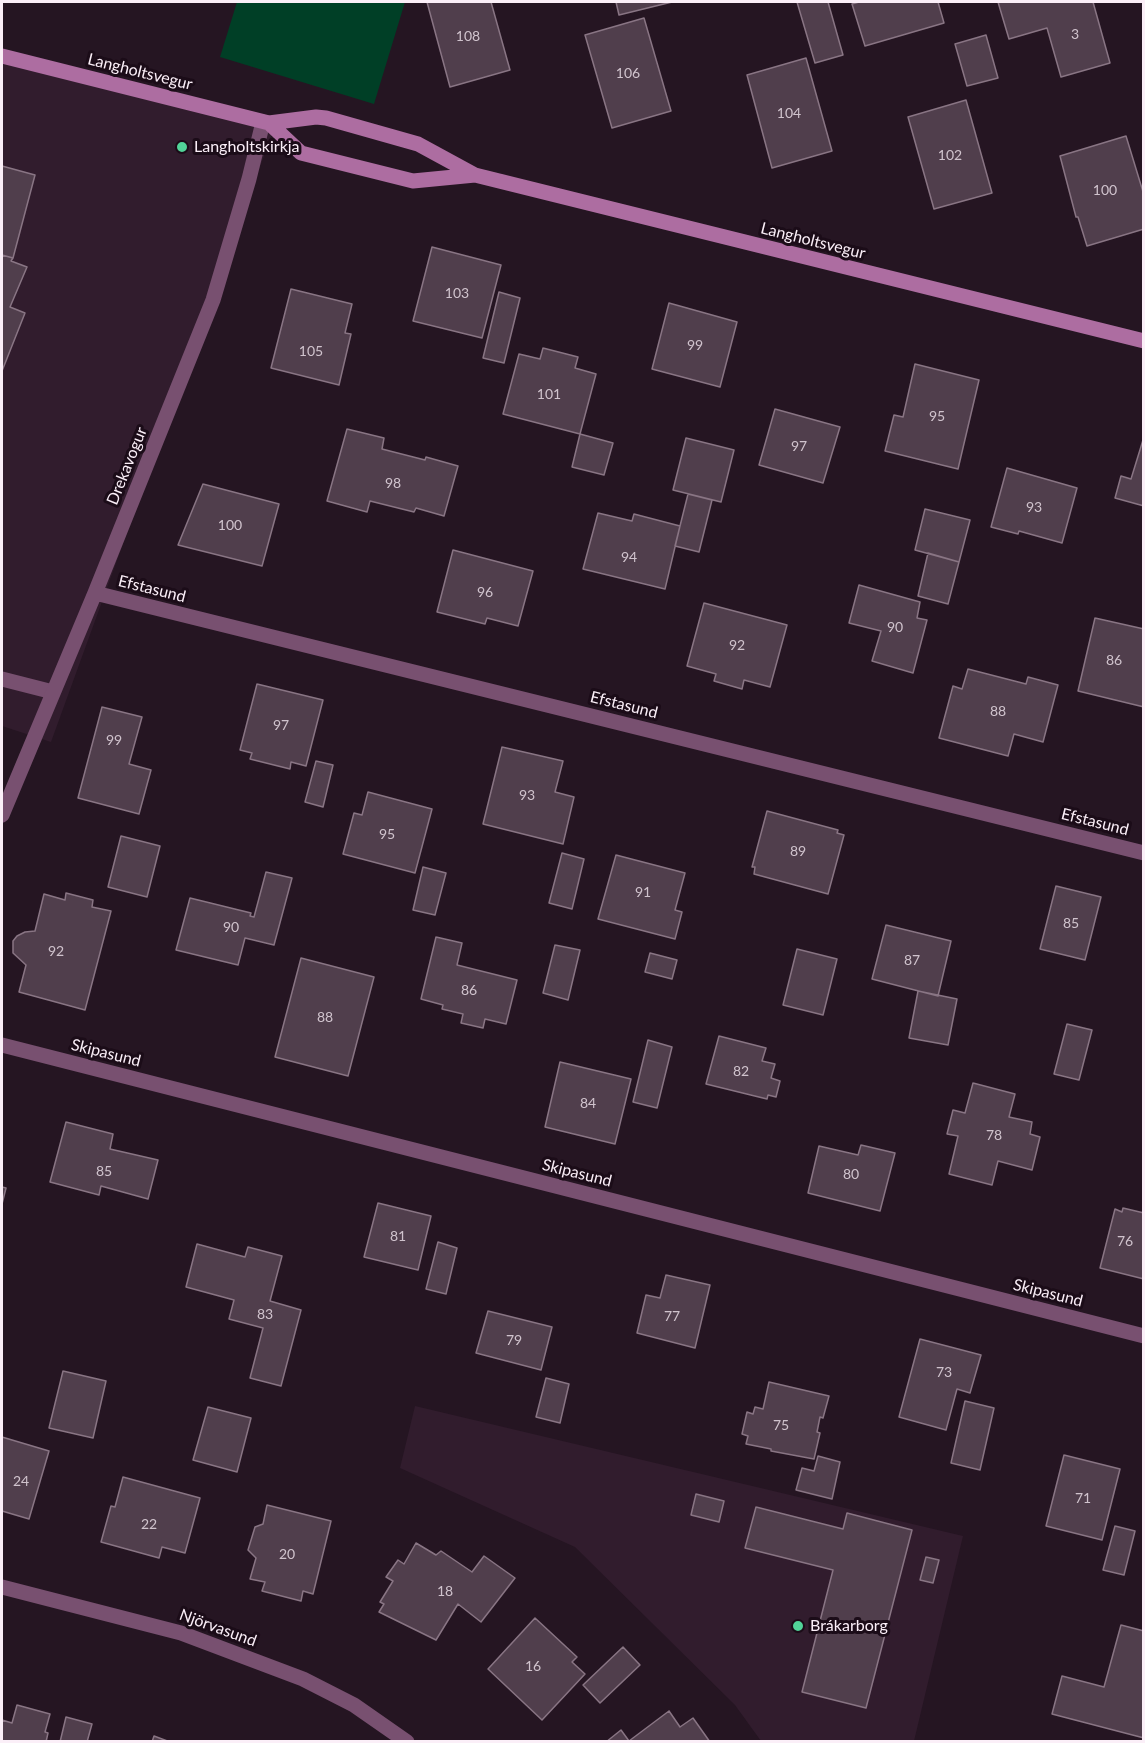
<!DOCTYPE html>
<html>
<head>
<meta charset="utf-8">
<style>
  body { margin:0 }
  #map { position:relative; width:1145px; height:1743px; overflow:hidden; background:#251522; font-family:Lato,sans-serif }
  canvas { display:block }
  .frame { position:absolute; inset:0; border:3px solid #fbeff8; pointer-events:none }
</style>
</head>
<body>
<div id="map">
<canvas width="1145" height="1743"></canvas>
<div class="frame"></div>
</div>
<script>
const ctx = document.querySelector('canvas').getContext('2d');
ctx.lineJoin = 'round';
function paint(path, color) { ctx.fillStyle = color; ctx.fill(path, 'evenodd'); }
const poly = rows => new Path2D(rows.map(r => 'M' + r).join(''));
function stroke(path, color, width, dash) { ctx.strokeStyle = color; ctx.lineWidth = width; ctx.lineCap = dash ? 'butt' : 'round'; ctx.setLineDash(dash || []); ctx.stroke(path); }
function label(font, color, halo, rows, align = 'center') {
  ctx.font = font + ' Lato,sans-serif'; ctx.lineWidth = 6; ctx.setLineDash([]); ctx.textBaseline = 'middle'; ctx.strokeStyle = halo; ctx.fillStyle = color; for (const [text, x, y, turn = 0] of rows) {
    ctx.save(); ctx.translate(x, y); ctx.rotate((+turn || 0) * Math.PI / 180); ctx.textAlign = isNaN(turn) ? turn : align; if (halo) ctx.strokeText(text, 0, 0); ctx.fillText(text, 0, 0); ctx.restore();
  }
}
const built = poly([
  [2,55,274,128,51,742,2,726],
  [415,1406,963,1536,914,1741,761,1741,735,1705,575,1547,400,1468]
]);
const green = poly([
  [237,2,405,2,374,104,220,57]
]);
const building = poly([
  [427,2,491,2,510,70,450,87,427,2],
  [616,2,672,2,619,15,616,2],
  [797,2,828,2,843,55,815,63,797,2],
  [859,2,938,2,944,23,865,46,852,4,859,2],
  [998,2,1093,2,1110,63,1061,77,1047,28,1009,39,998,2],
  [644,18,671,111,612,128,585,35,644,18],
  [986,35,998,78,967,86,955,44,986,35],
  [806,58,832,151,772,168,747,75,806,58],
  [966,100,992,193,934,209,908,117,966,100],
  [1126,136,1144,195,1144,229,1087,246,1078,217,1076,217,1060,156,1126,136],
  [2,166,35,175,13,258,2,255,2,166],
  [432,247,501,265,482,338,413,321,432,247],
  [2,255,13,258,11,261,27,267,10,307,25,313,2,371,2,255],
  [291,289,352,304,345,333,351,334,339,385,271,368,291,289],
  [499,292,520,298,504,363,483,358,499,292],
  [669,303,737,322,720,387,652,369,669,303],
  [543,348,578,357,575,368,596,374,580,434,503,414,519,354,540,359,543,348],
  [915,364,979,380,958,469,885,451,894,415,903,417,915,364],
  [775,409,840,427,823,483,759,465,775,409],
  [347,429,384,438,382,449,425,460,426,457,458,466,444,516,416,508,414,512,370,501,367,512,327,501,347,429],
  [580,434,613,443,604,475,572,467,580,434],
  [686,438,734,450,721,502,673,490,686,438],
  [1143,440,1144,440,1144,506,1115,498,1121,476,1131,479,1143,440],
  [1007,468,1077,488,1062,543,1019,531,1018,534,991,527,1007,468],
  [203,484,279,504,262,566,178,545,203,484],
  [688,494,712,500,699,552,675,546,688,494],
  [925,509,970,520,959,562,915,550,925,509],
  [598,513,632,521,634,514,680,526,665,589,583,569,598,513],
  [453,550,533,571,518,626,487,618,485,624,437,612,453,550],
  [928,553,959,562,948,604,918,596,928,553],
  [859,585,920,602,917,618,927,620,913,673,872,661,881,631,849,623,859,585],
  [704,603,787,625,770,687,744,680,742,689,714,681,716,674,687,666,704,603],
  [1095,618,1144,629,1144,707,1078,691,1095,618],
  [968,669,1026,684,1028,677,1058,685,1043,742,1014,734,1008,756,939,738,953,686,962,689,968,669],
  [257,684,323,700,306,766,291,762,290,769,250,759,252,753,240,750,257,684],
  [102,707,142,717,129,764,151,770,139,814,78,798,102,707],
  [502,747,563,761,555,792,574,797,563,844,483,824,502,747],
  [316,761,333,765,323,807,305,802,316,761],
  [368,792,432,809,415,873,343,854,354,813,362,815,368,792],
  [767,811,838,830,837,833,844,835,828,894,754,874,755,867,752,867,767,811],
  [121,836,160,846,147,897,108,887,121,836],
  [562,853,584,859,572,909,549,903,562,853],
  [616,855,685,873,675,910,682,912,675,939,598,919,616,855],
  [423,867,446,873,435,915,413,910,423,867],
  [266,872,292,878,274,945,245,938,238,965,176,950,190,898,251,913,250,916,254,917,266,872],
  [1056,886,1101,897,1085,960,1040,949,1056,886],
  [66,893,93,900,92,907,111,911,85,1010,19,992,26,965,13,953,13,941,17,936,25,932,35,931,44,894,65,900,66,893],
  [886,925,951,941,938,996,872,979,886,925],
  [436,937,462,943,457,965,517,980,506,1024,485,1019,483,1028,461,1023,463,1014,442,1009,443,1005,421,999,436,937],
  [555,945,580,950,568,1000,543,993,555,945],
  [797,949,837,959,823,1015,783,1005,797,949],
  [650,953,677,960,672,979,645,972,650,953],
  [301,958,374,977,348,1076,275,1057,301,958],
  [918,991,957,999,948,1045,909,1038,918,991],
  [1067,1024,1092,1030,1079,1080,1054,1074,1067,1024],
  [719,1036,766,1048,762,1061,775,1064,771,1078,780,1081,776,1097,768,1095,767,1099,706,1084,719,1036],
  [648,1040,672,1047,657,1108,633,1102,648,1040],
  [560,1062,631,1079,615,1144,545,1127,560,1062],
  [973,1083,1015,1094,1009,1117,1032,1122,1030,1134,1040,1137,1032,1170,998,1161,992,1185,949,1174,958,1136,947,1134,953,1110,965,1113,973,1083],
  [66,1122,113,1134,110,1149,158,1160,148,1199,101,1186,99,1195,50,1182,66,1122],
  [861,1145,895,1153,880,1211,808,1193,819,1146,858,1155,861,1145],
  [2,1187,6,1188,2,1204,2,1187],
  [378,1203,431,1216,418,1270,364,1257,378,1203],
  [1123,1208,1144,1213,1144,1279,1100,1268,1115,1209,1122,1212,1123,1208],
  [438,1242,457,1248,446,1294,426,1289,438,1242],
  [197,1244,245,1257,248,1247,282,1256,270,1301,301,1310,281,1386,250,1378,263,1328,229,1319,234,1300,186,1287,197,1244],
  [666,1275,710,1285,695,1348,637,1333,646,1295,660,1298,666,1275],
  [488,1311,552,1327,541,1370,476,1353,488,1311],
  [920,1339,981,1355,970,1393,957,1389,946,1430,899,1417,920,1339],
  [63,1371,106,1381,93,1438,49,1428,63,1371],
  [546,1378,569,1384,560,1423,536,1417,546,1378],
  [769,1382,829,1396,823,1418,820,1417,817,1432,820,1433,814,1459,771,1451,771,1449,746,1444,748,1436,742,1434,747,1412,753,1414,755,1407,763,1409,769,1382],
  [965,1401,994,1408,980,1470,951,1463,965,1401],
  [208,1407,251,1418,237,1472,193,1460,208,1407],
  [2,1437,49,1451,29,1519,2,1511,2,1437],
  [1064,1455,1120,1469,1102,1540,1046,1526,1064,1455],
  [818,1456,840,1462,832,1499,796,1490,802,1468,814,1471,818,1456],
  [123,1477,200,1498,185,1553,162,1547,159,1558,101,1542,111,1506,115,1507,123,1477],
  [696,1494,724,1501,719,1522,691,1515,696,1494],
  [267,1505,331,1521,313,1594,303,1591,301,1601,262,1591,265,1582,250,1579,256,1558,248,1550,255,1527,263,1524,267,1505],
  [756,1507,843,1529,847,1513,912,1530,866,1708,802,1692,833,1570,745,1548,756,1507],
  [1115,1526,1135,1531,1124,1575,1103,1570,1115,1526],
  [416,1543,436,1555,441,1551,472,1572,484,1556,515,1578,481,1622,458,1604,436,1640,379,1612,384,1604,380,1602,393,1581,386,1577,398,1560,404,1564,416,1543],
  [926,1557,939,1560,933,1583,920,1580,926,1557],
  [535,1618,577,1657,572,1662,585,1674,542,1720,488,1669,535,1618],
  [1121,1625,1144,1631,1144,1738,1052,1714,1062,1676,1104,1687,1121,1625],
  [623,1647,640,1665,600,1703,583,1685,623,1647],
  [17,1705,50,1714,45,1732,48,1733,46,1742,2,1742,2,1720,12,1723,17,1705],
  [669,1711,680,1727,693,1718,710,1742,606,1742,621,1730,629,1741,669,1711],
  [66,1717,92,1724,87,1742,60,1742,66,1717],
  [154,1736,170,1742,152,1742,154,1736]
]);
const lane = poly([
  [2,679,53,692]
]);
const street = poly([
  [95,593,1144,853],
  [2,815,95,593,213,300,249,179,263,122],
  [2,1045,1144,1336],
  [2,1587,181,1633,303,1679,354,1705,407,1742]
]);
const secondary = poly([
  [2,56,269,123,316,117,326,118,418,144,475,175,1144,341],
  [269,123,301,153,413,181,475,175]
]);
const markers = [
  [182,147,6,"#51d398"],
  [798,1626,6,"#51d398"]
];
const numberNames = [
  ["3",1075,34],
  ["108",468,36],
  ["106",628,73],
  ["104",789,113],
  ["102",950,155],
  ["100",1105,190],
  ["103",457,293],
  ["99",695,345],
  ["105",311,351],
  ["101",549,394],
  ["95",937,416],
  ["97",799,446],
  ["98",393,483],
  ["93",1034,507],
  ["100",230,525],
  ["94",629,557],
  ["96",485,592],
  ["90",895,627],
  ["92",737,645],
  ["86",1114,660],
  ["88",998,711],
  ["97",281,725],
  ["99",114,740],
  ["93",527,795],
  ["95",387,834],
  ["89",798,851],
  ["91",643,892],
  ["85",1071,923],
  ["90",231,927],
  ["92",56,951],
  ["87",912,960],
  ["86",469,990],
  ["88",325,1017],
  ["82",741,1071],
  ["84",588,1103],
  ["78",994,1135],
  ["85",104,1171],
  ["80",851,1174],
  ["81",398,1236],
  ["76",1125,1241],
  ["83",265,1314],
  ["77",672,1316],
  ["79",514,1340],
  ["73",944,1372],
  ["75",781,1425],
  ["24",21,1481],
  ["71",1083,1498],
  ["22",149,1524],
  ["20",287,1554],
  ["18",445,1591],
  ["16",533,1666]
];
const streetNames = [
  ["Langholtsvegur",140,72,14],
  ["Langholtsvegur",813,241,14],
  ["Drekavogur",127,466,-68],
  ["Efstasund",152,589,14],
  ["Efstasund",624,705,14],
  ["Efstasund",1095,822,14],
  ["Skipasund",106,1053,14],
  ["Skipasund",577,1173,14],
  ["Skipasund",1048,1293,14],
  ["Njörvasund",218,1628,20]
];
const poiNames = [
  ["Langholtskirkja",194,147],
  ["Brákarborg",810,1626]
];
paint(built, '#311c2d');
paint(green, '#003f26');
paint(building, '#503e4c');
stroke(building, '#897584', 1.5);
stroke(lane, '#785070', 15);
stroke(street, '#785070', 15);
stroke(secondary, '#ad6da1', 15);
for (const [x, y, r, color] of markers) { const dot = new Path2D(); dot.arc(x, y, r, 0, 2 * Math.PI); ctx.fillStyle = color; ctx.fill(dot); stroke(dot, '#1b0c18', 2); }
label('14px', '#d0c3cd', null, numberNames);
label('16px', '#fbeff8', '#1b0c18', streetNames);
label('16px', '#fbeff8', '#1b0c18', poiNames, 'left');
</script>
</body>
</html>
